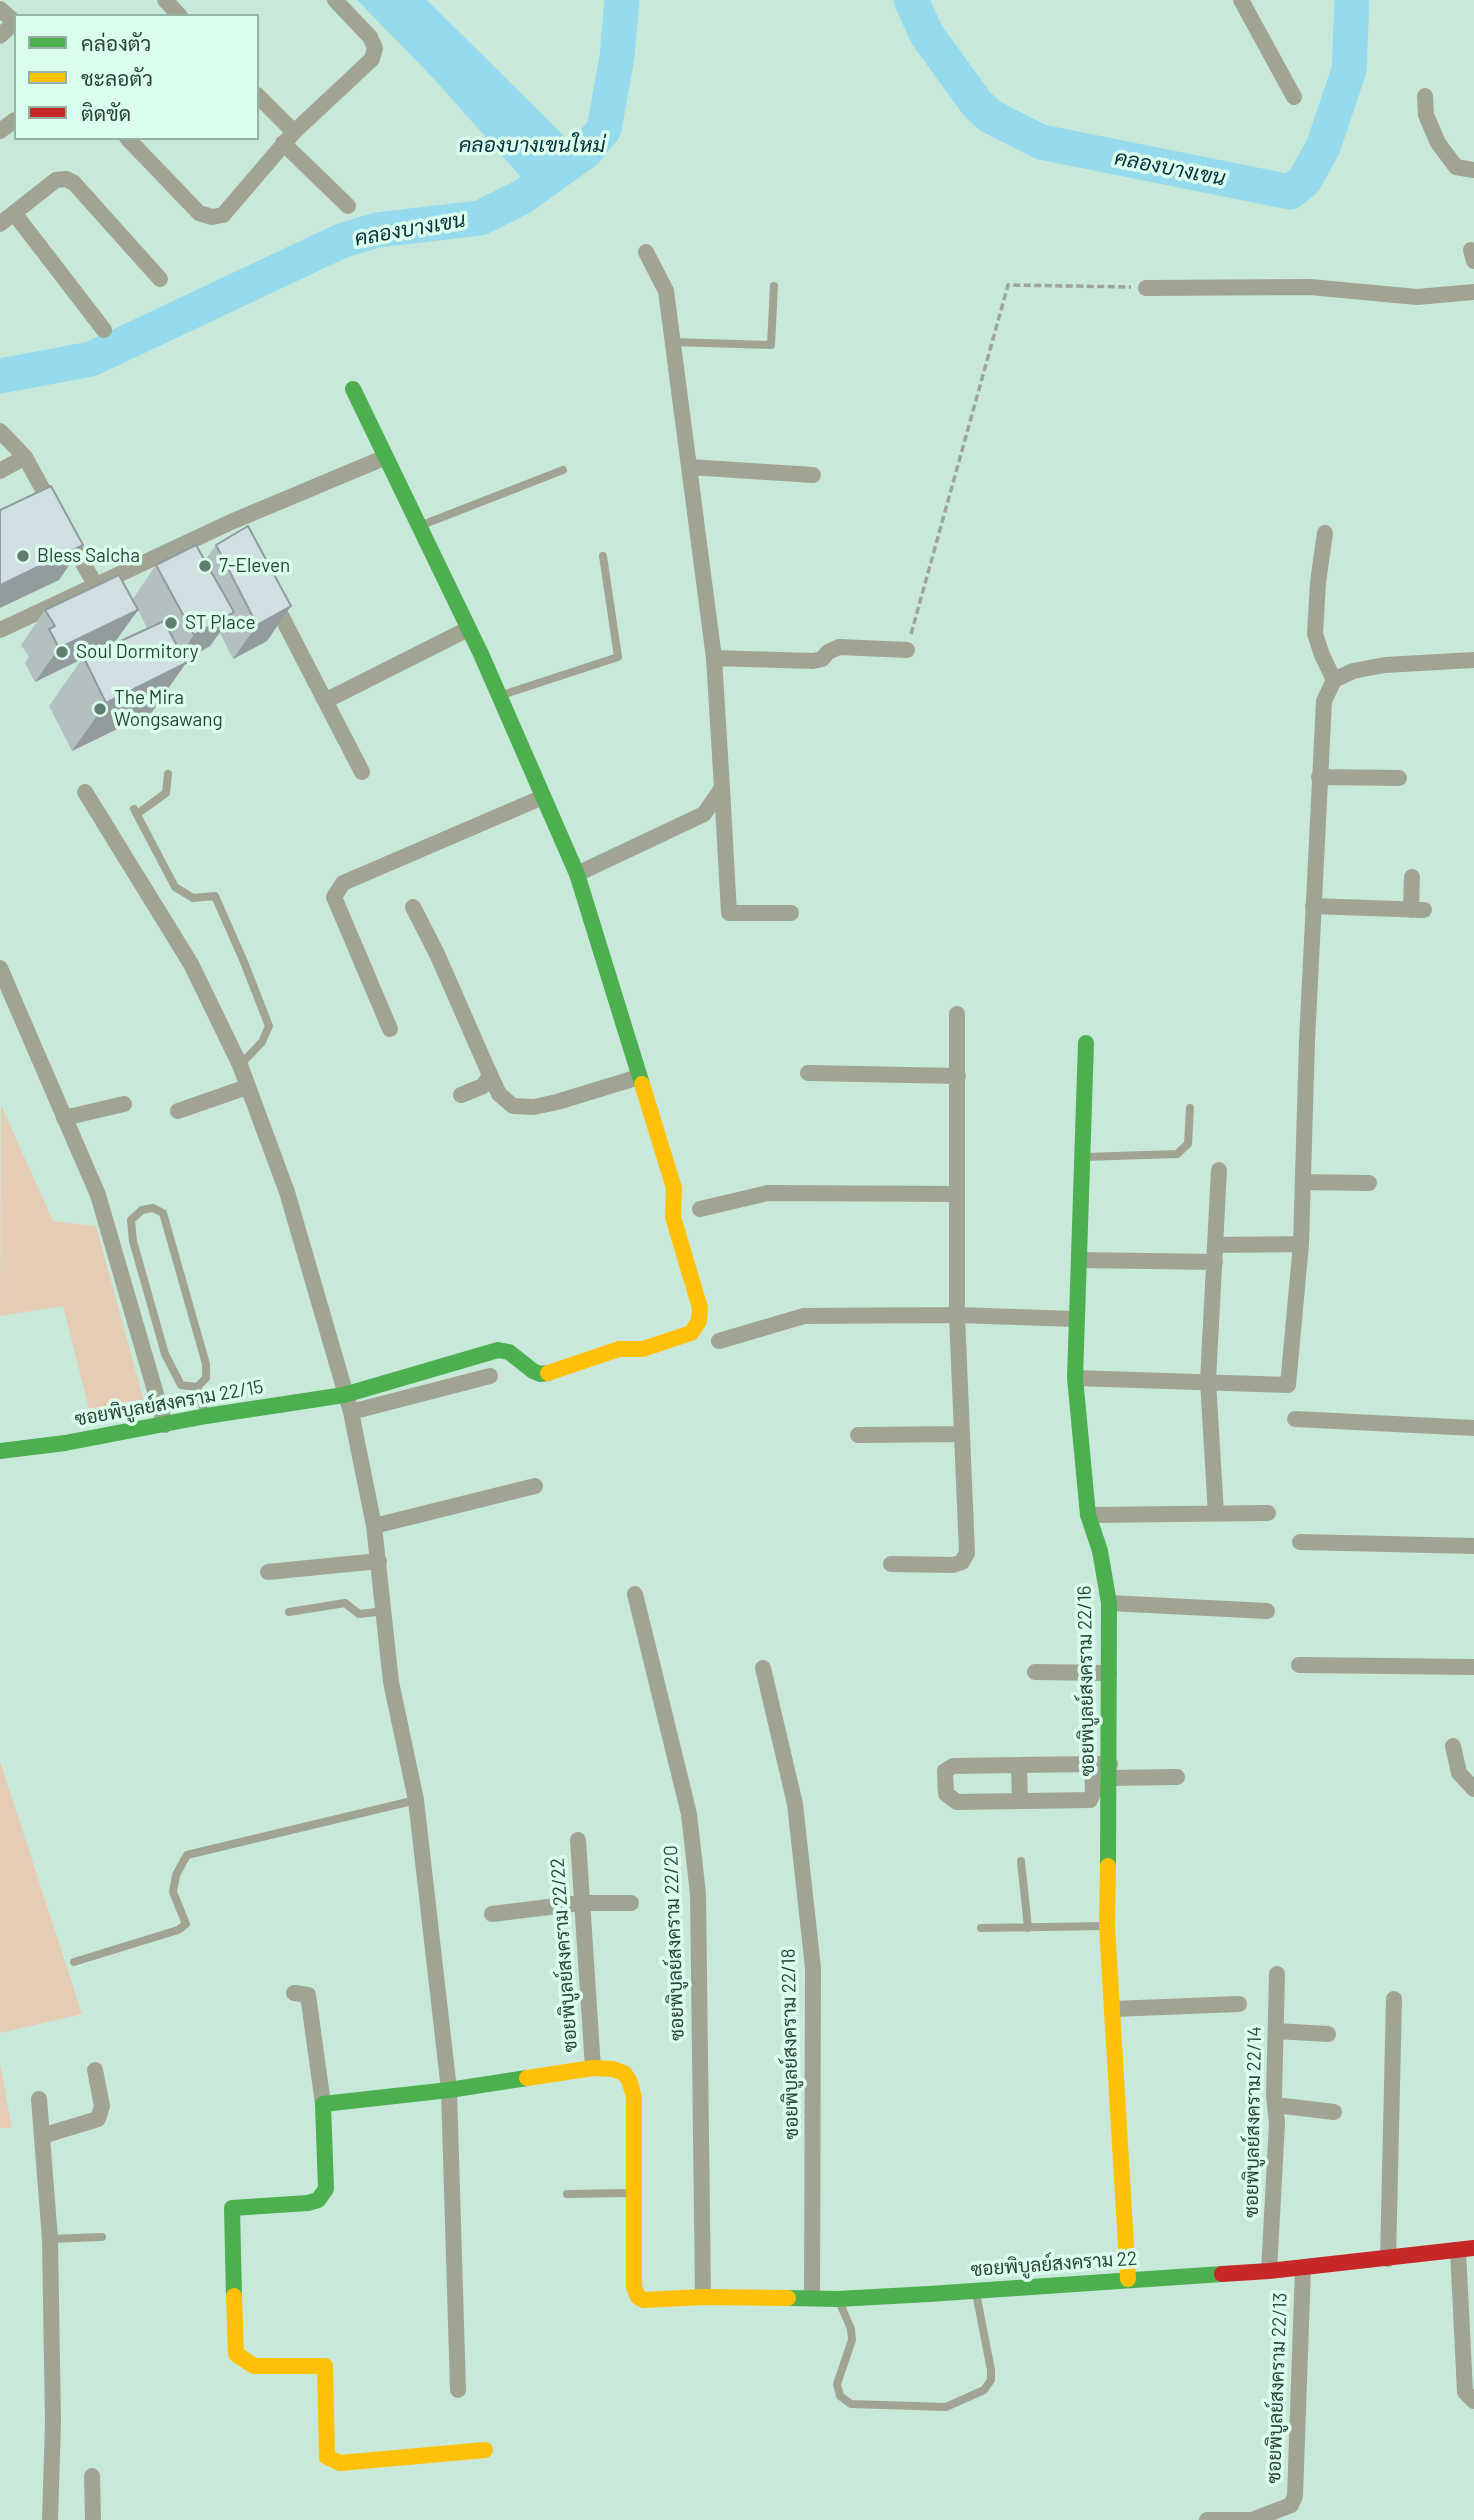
<!DOCTYPE html>
<html>
<head>
<meta charset="utf-8">
<style>
  body { margin:0 }
  #map { position:relative; width:1474px; height:2520px; overflow:hidden; background:#c8e9d9; font-family:Barlow,Sarabun,sans-serif }
  canvas { display:block }
  .legend { position:absolute; left:14px; top:14px; width:245px; height:126px; box-sizing:border-box; background:#dbfeec; border:2px solid #95b3a4; margin:0; padding:9px 12px; list-style:none; font-size:21px; color:#2b4338 }
  .legend li { display:flex; align-items:center; gap:14px; height:35px }
  .legend b { width:35px; border:2px solid #95b3a4 }
</style>
</head>
<body>
<div id="map">
<canvas width="1474" height="2520"></canvas>
<ul class="legend">
<li><b style="height:9px;background:#4caf50"></b>คล่องตัว</li>
<li><b style="height:9px;background:#ffc107"></b>ชะลอตัว</li>
<li><b style="height:9px;background:#c62828"></b>ติดขัด</li>
</ul>
</div>
<script>
const ctx = document.querySelector('canvas').getContext('2d');
ctx.lineJoin = 'round';
function paint(path, color) { ctx.fillStyle = color; ctx.fill(path, 'evenodd'); }
const poly = rows => new Path2D(rows.map(r => 'M' + r).join(''));
function stroke(path, color, width, dash) { ctx.strokeStyle = color; ctx.lineWidth = width; ctx.lineCap = dash ? 'butt' : 'round'; ctx.setLineDash(dash || []); ctx.stroke(path); }
function label(font, color, halo, rows, align = 'center') {
  ctx.font = font + ' Barlow,Sarabun,sans-serif'; ctx.lineWidth = 7; ctx.setLineDash([]); ctx.textBaseline = 'middle'; ctx.strokeStyle = halo; ctx.fillStyle = color; for (const [text, x, y, turn = 0] of rows) {
    ctx.save(); ctx.translate(x, y); ctx.rotate((+turn || 0) * Math.PI / 180); ctx.textAlign = isNaN(turn) ? turn : align; if (halo) ctx.strokeText(text, 0, 0); ctx.fillText(text, 0, 0); ctx.restore();
  }
}
const green = poly([
  [1,1105,53,1221,96,1226,144,1402,91,1417,63,1306,0,1316],
  [0,1761,82,2014,0,2033],
  [0,2064,12,2128,0,2128]
]);
const water = poly([
  [357,0,427,0,562,134,574,153,528,185,435,80]
]);
const river = poly([
  [911,0,927,35,977,104,990,116,1041,142,1290,192,1304,181,1323,147,1349,70,1352,0],
  [0,376,91,359,341,241,377,230,480,218,522,197,586,151,604,129,617,57,622,0]
]);
const path = poly([
  [911,634,1008,285,1131,287]
]);
const lane = poly([
  [673,342,771,345,774,286],
  [422,525,563,470],
  [502,695,618,657,603,556],
  [134,809,175,887,193,898,215,896,244,962,269,1026,262,1042,240,1065],
  [137,814,166,793,168,774],
  [1084,1157,1177,1154,1188,1144,1190,1108],
  [153,1208,163,1213,206,1364,206,1378,197,1387,181,1385,165,1354,133,1241,131,1220,142,1210,153,1208],
  [197,1387,205,1414],
  [289,1612,345,1603,359,1614,385,1611],
  [1021,1861,1028,1928],
  [981,1928,1104,1926],
  [74,1962,178,1930,186,1924,173,1892,176,1875,187,1855,416,1800],
  [567,2194,631,2193],
  [50,2239,102,2237],
  [839,2301,851,2329,852,2340,837,2384,840,2396,851,2404,946,2407,984,2390,991,2380,991,2370,976,2293]
]);
const street = poly([
  [165,0,180,16],
  [1241,0,1294,97],
  [0,9,16,23],
  [0,36,15,22],
  [257,95,294,132],
  [1425,96,1426,115,1438,143,1456,167,1474,170],
  [0,131,15,120],
  [127,138,199,213,212,217,223,215,294,132,372,59,375,48,370,37,335,0],
  [283,143,348,206],
  [14,213,104,330],
  [0,224,56,180,66,179,74,183,160,279],
  [1471,250,1474,261],
  [646,252,666,291,714,658,813,661,822,659,828,652,839,647,907,650],
  [1146,288,1310,287,1417,297,1474,292],
  [0,431,25,457,53,508],
  [689,467,813,475],
  [0,471,25,457],
  [1325,533,1318,582,1315,634,1322,655,1334,680],
  [68,537,100,593],
  [273,600,362,772],
  [0,630,231,522,386,457],
  [327,700,468,629],
  [1319,777,1399,778],
  [722,788,729,913,791,913],
  [85,792,191,964,240,1065,287,1192,351,1412,374,1526,391,1682,416,1800,449,2090,458,2390],
  [577,874,704,814,722,788,714,658],
  [1313,906,1424,910],
  [413,907,437,954,490,1075,483,1086,461,1095],
  [1411,910,1412,877],
  [0,968,98,1195,165,1425],
  [390,1029,334,897,343,883,543,797],
  [488,1070,499,1094,513,1106,534,1107,557,1102,639,1077],
  [808,1073,958,1076],
  [178,1111,247,1087],
  [64,1118,124,1104],
  [1303,1182,1369,1183],
  [700,1209,768,1193,957,1194],
  [1216,1245,1301,1244],
  [1079,1260,1215,1262],
  [719,1341,804,1316,957,1315,1076,1319],
  [1075,1378,1288,1385,1301,1244,1307,1041,1324,701,1334,680,1353,671,1385,665,1474,660],
  [351,1412,490,1376],
  [1295,1419,1474,1428],
  [858,1435,962,1434],
  [1216,1514,1208,1381,1219,1170],
  [1088,1515,1268,1513],
  [374,1526,535,1486],
  [1300,1542,1474,1546],
  [891,1564,953,1565,962,1562,967,1553,957,1315,957,1014],
  [268,1572,379,1561],
  [635,1594,689,1814,698,1894,703,2297],
  [1109,1603,1267,1611],
  [1299,1665,1474,1667],
  [763,1668,795,1804,813,1968,812,2298],
  [1035,1672,1109,1673],
  [1453,1746,1459,1773,1474,1789],
  [1092,1764,1093,1793,1090,1800,957,1802,946,1794,945,1771,953,1766,1019,1765,1092,1764,1110,1764],
  [1019,1765,1020,1801],
  [1110,1778,1177,1777],
  [578,1840,593,2068],
  [492,1914,581,1903,631,1903],
  [294,1993,308,1995,323,2104],
  [1113,2009,1239,2004],
  [1276,2031,1328,2034],
  [39,2099,50,2239,53,2422,50,2520],
  [1275,2105,1334,2112],
  [42,2136,98,2119,102,2106,95,2070],
  [1458,2250,1465,2392,1474,2401],
  [1388,2259,1394,1999],
  [1269,2271,1277,2123,1274,2096,1277,1974],
  [92,2476,93,2520],
  [1207,2520,1252,2520,1291,2505,1295,2496,1303,2268]
]);
const fast = poly([
  [353,389,481,654,577,874,642,1084],
  [1086,1043,1075,1378,1088,1515,1100,1551,1109,1603,1108,1866],
  [0,1451,65,1443,206,1416,344,1395,498,1350,509,1352,533,1371,540,1374,548,1373],
  [234,2296,232,2208,308,2203,318,2200,326,2189,323,2104,449,2090,527,2078],
  [788,2298,838,2299,929,2294,1222,2274]
]);
const slow = poly([
  [548,1373,619,1349,643,1349,691,1333,699,1321,700,1308,673,1217,674,1188,642,1084],
  [1108,1866,1107,1926,1128,2279],
  [527,2078,593,2068,613,2069,624,2073,629,2080,634,2097,634,2287,638,2297,644,2300,703,2297,788,2298],
  [234,2296,236,2354,254,2366,325,2366,327,2457,340,2463,485,2450]
]);
const jam = poly([
  [1222,2274,1269,2271,1474,2248]
]);
const wall = poly([
  [216,545,291,606,267,641,233,659,220,633,210,646,185,661,152,712,72,751,49,706,82,659,35,682,25,663,29,657,21,645,45,610,132,600,156,565,205,560],
  [138,610,147,628,114,644]
]);
const shadedWall = poly([
  [83,545,59,580,0,608,0,585],
  [291,606,267,641,233,659,257,625],
  [138,610,113,644,84,658,82,659,35,682,59,648],
  [234,612,210,646,170,669,194,635],
  [186,663,152,712,72,751,106,703]
]);
const building = poly([
  [51,486,83,545,0,585,0,510,51,486],
  [248,526,291,606,257,625,216,545,248,526],
  [196,545,234,612,194,635,156,565,196,545],
  [119,575,138,610,59,648,49,629,55,626,45,610,119,575],
  [164,621,186,663,106,703,84,658,164,621]
]);
const markers = [
  [23,556,7,"#627d70"],
  [205,566,7,"#627d70"],
  [171,623,7,"#627d70"],
  [62,652,7,"#627d70"],
  [100,709,7,"#627d70"]
];
const poiNames = [
  ["Bless Salcha",37,556],
  ["7-Eleven",219,566],
  ["ST Place",185,623],
  ["Soul Dormitory",76,652],
  ["The Mira",114,698],
  ["Wongsawang",114,720]
];
const streetNames = [
  ["ซอยพิบูลย์สงคราม 22/15",169,1403,-10],
  ["ซอยพิบูลย์สงคราม 22/16",1086,1681,-91],
  ["ซอยพิบูลย์สงคราม 22/20",674,1943,-92],
  ["ซอยพิบูลย์สงคราม 22/22",564,1955,-94],
  ["ซอยพิบูลย์สงคราม 22/18",790,2044,-91],
  ["ซอยพิบูลย์สงคราม 22/14",1253,2122,-89],
  ["ซอยพิบูลย์สงคราม 22",1054,2264,-4],
  ["ซอยพิบูลย์สงคราม 22/13",1277,2388,-88]
];
const waterNames = [
  ["คลองบางเขนใหม่",532,145],
  ["คลองบางเขน",1170,168,11],
  ["คลองบางเขน",410,229,-10]
];
paint(green, '#e5cdb5');
paint(water, '#95dbed');
stroke(river, '#95dbed', 35);
stroke(path, '#9ca598', 3.5, [7, 3.5]);
stroke(lane, '#a1a492', 8);
stroke(street, '#a1a492', 16);
stroke(fast, '#4caf50', 16);
stroke(slow, '#ffc107', 16);
stroke(jam, '#c62828', 16);
paint(wall, '#b3c0c2');
paint(shadedWall, '#929c9e');
paint(building, '#d0dfe2');
stroke(building, '#929c9e', 2);
for (const [x, y, r, color] of markers) { const dot = new Path2D(); dot.arc(x, y, r, 0, 2 * Math.PI); ctx.fillStyle = color; ctx.fill(dot); stroke(dot, '#dbfeec', 2.5); }
label('19px', '#2b4338', '#dbfeec', poiNames, 'left');
label('19px', '#2b4338', '#dbfeec', streetNames);
label('italic 21px', '#06313e', '#dbfeec', waterNames);
</script>
</body>
</html>
